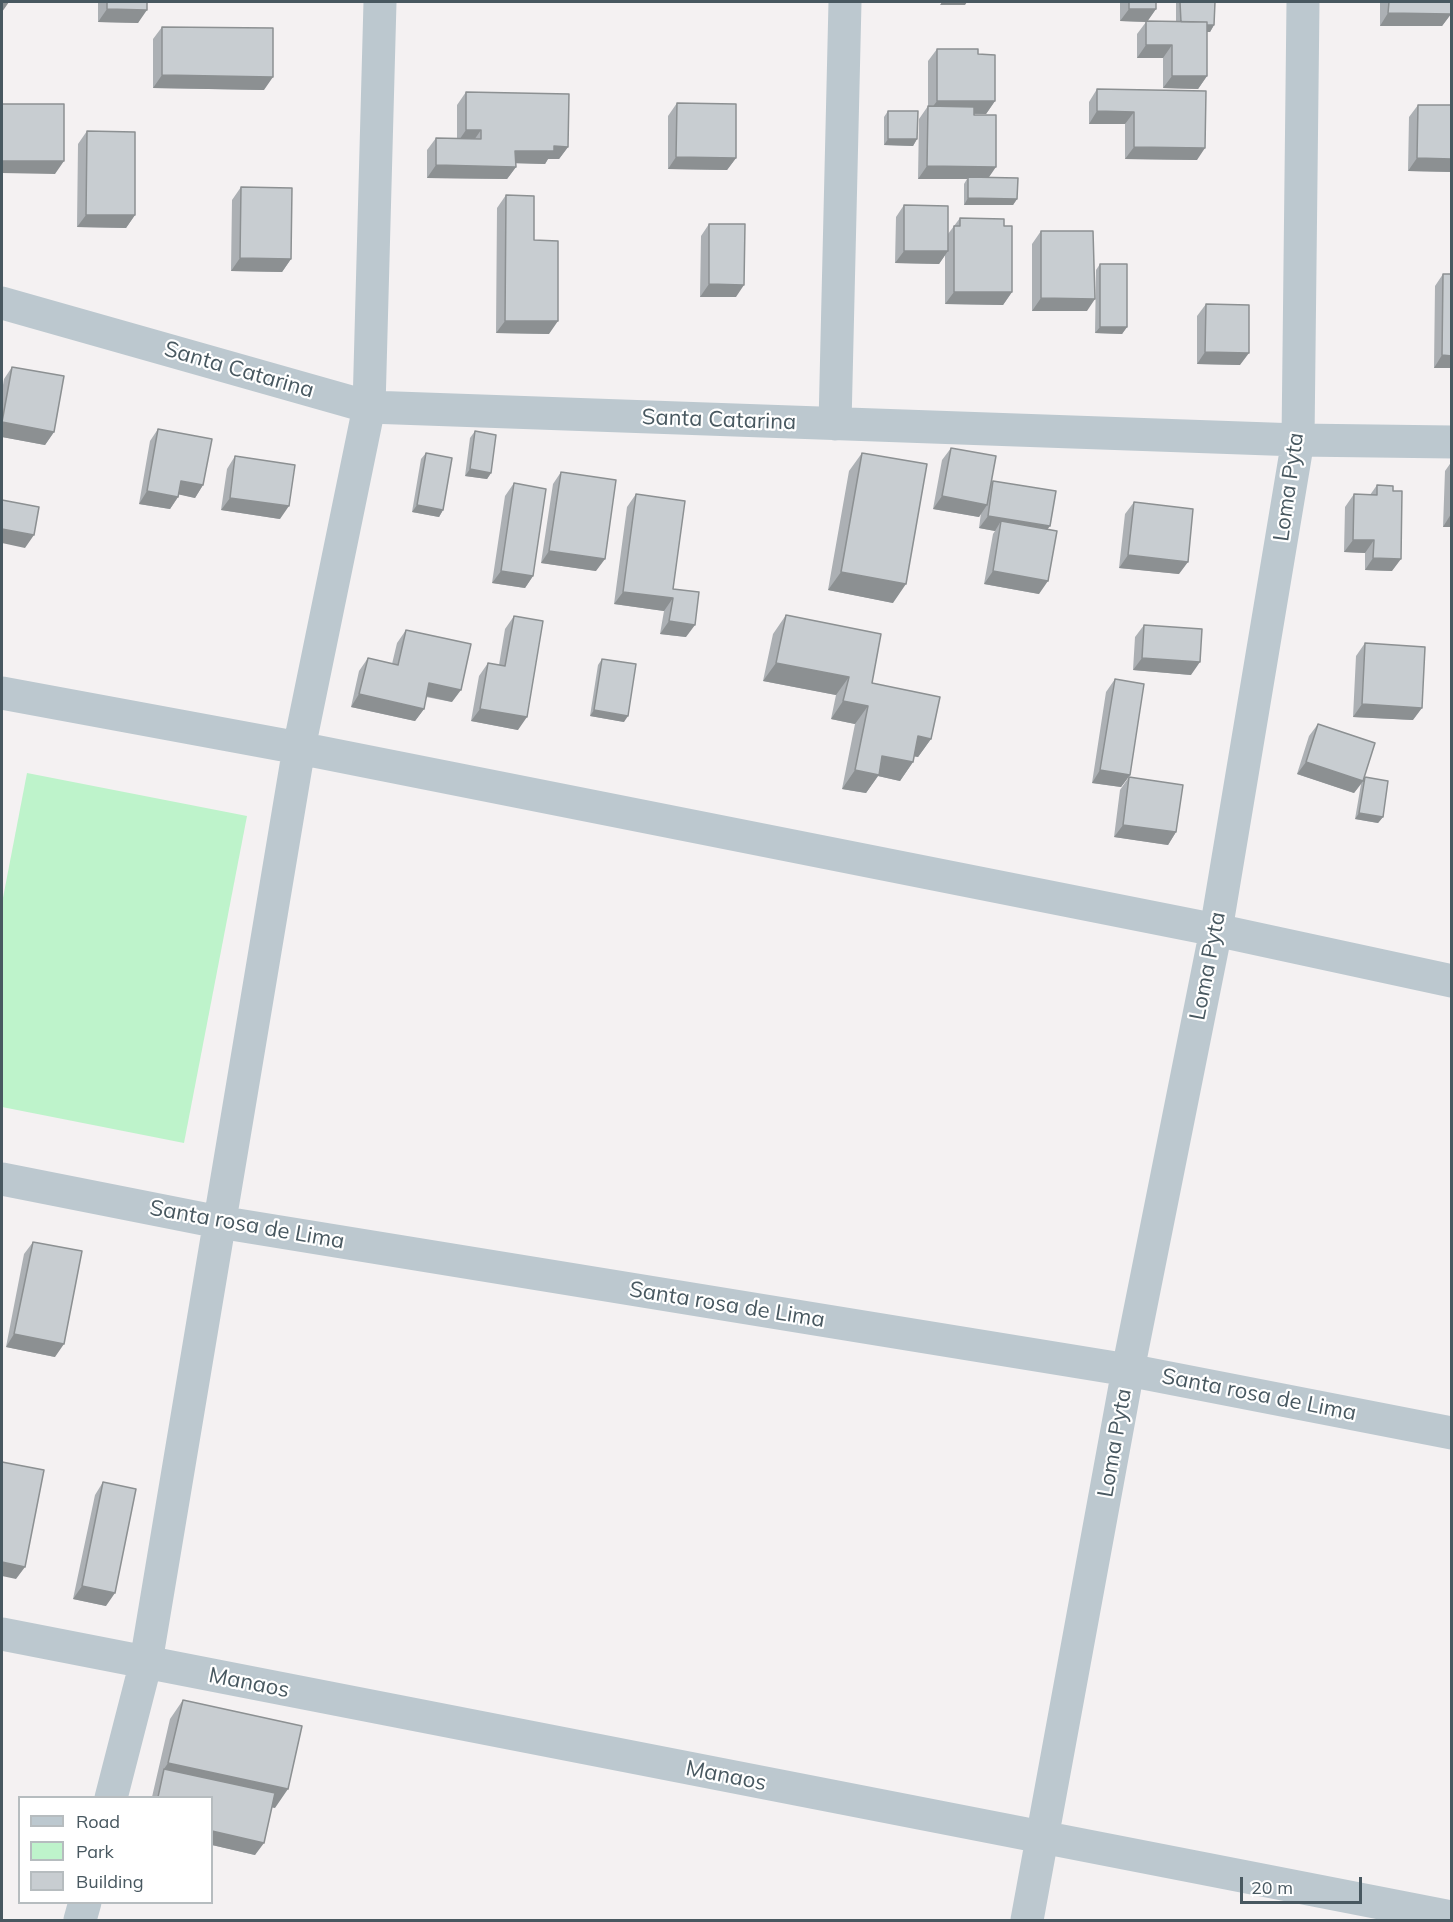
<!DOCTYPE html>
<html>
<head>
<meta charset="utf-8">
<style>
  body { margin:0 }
  #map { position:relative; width:1453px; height:1922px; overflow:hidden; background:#f4f1f2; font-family:Mulish,sans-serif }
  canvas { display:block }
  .frame { position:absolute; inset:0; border:3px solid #485860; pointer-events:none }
  .legend { position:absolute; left:18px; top:1796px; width:195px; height:108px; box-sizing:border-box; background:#fff; border:2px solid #b6bcbf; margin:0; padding:8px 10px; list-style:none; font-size:18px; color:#485860 }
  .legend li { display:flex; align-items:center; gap:12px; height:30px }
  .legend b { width:30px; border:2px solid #b6bcbf }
  .scale { position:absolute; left:1240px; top:1877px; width:122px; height:27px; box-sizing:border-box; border:3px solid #485860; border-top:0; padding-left:8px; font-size:18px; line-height:21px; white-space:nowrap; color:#485860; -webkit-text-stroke:4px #fff; paint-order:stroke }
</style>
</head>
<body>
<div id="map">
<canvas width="1453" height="1922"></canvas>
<div class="frame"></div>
<ul class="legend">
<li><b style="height:8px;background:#bcc8cf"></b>Road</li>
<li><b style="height:16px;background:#bef3cb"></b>Park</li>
<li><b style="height:16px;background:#c8cdd1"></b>Building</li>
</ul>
<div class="scale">20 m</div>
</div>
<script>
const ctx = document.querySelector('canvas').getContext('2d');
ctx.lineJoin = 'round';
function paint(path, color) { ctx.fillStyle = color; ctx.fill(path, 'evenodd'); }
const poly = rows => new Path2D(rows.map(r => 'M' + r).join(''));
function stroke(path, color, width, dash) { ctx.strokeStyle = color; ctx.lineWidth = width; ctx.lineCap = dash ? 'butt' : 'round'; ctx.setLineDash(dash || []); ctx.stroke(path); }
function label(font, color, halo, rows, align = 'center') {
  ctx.font = font + ' Mulish,sans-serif'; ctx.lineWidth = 4.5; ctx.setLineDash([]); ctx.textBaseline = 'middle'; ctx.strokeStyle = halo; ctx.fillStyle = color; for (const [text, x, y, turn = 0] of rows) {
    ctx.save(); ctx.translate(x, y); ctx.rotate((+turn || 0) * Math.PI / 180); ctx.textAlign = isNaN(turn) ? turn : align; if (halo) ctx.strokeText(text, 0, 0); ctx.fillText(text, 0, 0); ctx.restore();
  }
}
const green = poly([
  [27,773,247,816,184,1143,2,1107,2,903]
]);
const street = poly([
  [2,303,369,407,1298,440,1452,442],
  [835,424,845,2],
  [2,693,299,748,1216,930,1452,981],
  [2,1179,219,1222,1128,1370,1452,1433],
  [2,1634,1452,1917],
  [111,1798,146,1662,299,748,369,407,380,2],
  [80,1920,85,1902],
  [1027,1920,1128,1370,1216,930,1298,440,1303,2]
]);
const wall = poly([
  [98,2,147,2,138,23,98,22],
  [1120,2,1175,2,1174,3,1156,3,1156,9,1147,21,1176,22,1176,2,1215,2,1214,25,1210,32,1207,32,1207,76,1198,89,1163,88,1163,58,1137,58,1137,34,1146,22,1120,21],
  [1380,2,1451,2,1451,14,1442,26,1380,26],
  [162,27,264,90,153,88,153,39],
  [937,49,978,54,995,101,986,114,974,114,988,178,1017,199,1013,205,964,205,964,184,967,179,918,179,919,119,928,106,928,61],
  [1097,89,1206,91,1197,160,1125,159,1125,124,1089,124,1089,102],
  [466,92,568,147,559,159,548,159,545,164,516,163,516,167,507,179,427,178,427,150,436,138,457,138,457,105],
  [677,103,736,158,727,170,668,169,668,116],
  [1418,105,1452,172,1408,171,1409,117],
  [888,111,917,139,913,146,884,145,884,117],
  [87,131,135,215,126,228,77,227,78,144],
  [241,187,291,259,282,272,231,271,232,200],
  [506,195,534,240,549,334,496,333,497,208],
  [904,205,948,234,960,218,1004,226,1012,292,1003,305,945,304,945,255,939,264,895,263,896,217],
  [709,224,736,297,700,297,701,236],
  [1041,231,1087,311,1032,311,1032,244],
  [1100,264,1127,327,1122,334,1095,333,1096,270],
  [1443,274,1452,368,1434,368,1435,286],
  [1206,304,1240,365,1197,364,1197,316],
  [12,367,54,432,45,445,2,437,2,391,4,379],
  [158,429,203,485,195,498,179,494,178,497,170,509,139,504,150,441],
  [475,431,491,473,487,479,465,476,470,438],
  [951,448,991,483,993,481,1047,530,1039,594,984,584,993,534,995,531,979,528,981,513,979,517,933,509,942,460],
  [426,453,443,510,439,517,412,512,421,459],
  [862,453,893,603,828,590,849,471],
  [235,456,280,519,221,510,227,469],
  [1452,461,1452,527,1443,527,1445,471],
  [561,472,596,571,541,563,553,484],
  [514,483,533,576,525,588,492,583,505,496],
  [1377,485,1392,571,1365,570,1365,553,1344,552,1345,507,1354,494,1370,495],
  [636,494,673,589,686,637,660,634,664,611,614,604,627,507],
  [1134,502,1179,574,1119,568,1125,514],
  [786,615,872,683,931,739,918,757,914,756,913,762,900,781,878,776,866,793,842,789,855,724,831,719,836,695,763,681,773,634],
  [514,616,518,730,471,721,479,676,488,663,499,665,505,629],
  [1144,625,1191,675,1133,670,1135,637],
  [406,630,452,702,426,697,424,709,415,721,351,707,359,671,368,658,392,664,397,643],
  [1365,643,1413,720,1353,717,1356,656],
  [602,659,624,722,590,716,598,665],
  [1115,679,1130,775,1121,787,1092,783,1106,692],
  [1318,724,1363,780,1365,777,1383,817,1378,823,1355,819,1361,784,1354,793,1297,774,1309,736],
  [1129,777,1176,832,1168,845,1114,837,1120,790],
  [33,1242,55,1357,6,1347,24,1254],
  [103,1482,106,1606,73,1599,95,1495],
  [183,1700,275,1808,272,1807,255,1855,212,1845,212,1797,152,1797,170,1719]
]);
const shadedWall = poly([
  [2,2,9,2,2,12],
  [942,2,967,2,965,5,940,5],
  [1155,2,1175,2,1174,3,1154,3],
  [107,9,147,10,138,23,98,22],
  [1129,9,1156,9,1147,22,1120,21],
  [1388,13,1451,14,1442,26,1380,26],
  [1181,25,1214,25,1210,32,1176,32],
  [1146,45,1172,45,1163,58,1137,58],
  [162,75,273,77,264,90,153,88],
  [1172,76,1207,76,1198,89,1163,88],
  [937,101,995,101,986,114,928,113],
  [1097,111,1134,112,1125,124,1089,124],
  [466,130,481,130,472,143,457,143],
  [888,139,917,139,913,146,884,145],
  [554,146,568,147,559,159,548,159,545,164,507,163,515,151],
  [1134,147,1205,148,1197,160,1125,159],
  [676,157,736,158,727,170,668,169],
  [1417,158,1452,159,1452,172,1408,171],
  [2,161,64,161,55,174,2,173],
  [436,165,516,167,507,179,427,178],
  [927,166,996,167,987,180,968,177,967,179,918,179],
  [968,198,1017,199,1013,205,964,205],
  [86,215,135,215,126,228,77,227],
  [904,251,948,251,939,264,895,263],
  [240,258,291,259,282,272,231,271],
  [709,284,744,285,736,297,700,297],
  [954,292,1012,292,1003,305,945,304],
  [1041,298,1095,299,1087,311,1032,311],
  [505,321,558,321,549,334,496,333],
  [1100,327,1127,327,1122,334,1095,333],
  [1205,352,1249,353,1240,365,1197,364],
  [1442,355,1452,356,1452,368,1434,368],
  [2,422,54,432,45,445,2,437],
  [470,469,491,473,487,479,465,476],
  [181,481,203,485,195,498,172,493],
  [147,491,178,497,170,509,139,504],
  [942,496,987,505,979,517,933,509],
  [230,498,289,506,280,519,221,510],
  [417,505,443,510,439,517,412,512],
  [1451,514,1452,527,1443,527],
  [988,516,1050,526,1041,538,1001,521,995,531,979,528],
  [2,529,34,535,25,548,2,543],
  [1353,540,1374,540,1365,553,1344,552],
  [549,551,605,559,596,571,541,563],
  [1128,555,1188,562,1179,574,1119,568],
  [1373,558,1401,559,1392,571,1365,570],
  [501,571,533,576,525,588,492,583],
  [993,571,1048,581,1039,594,984,584],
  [841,572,906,584,893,603,828,590],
  [623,592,673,598,664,611,614,604],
  [669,621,695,625,686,637,660,634],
  [1142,658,1200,662,1191,675,1133,670],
  [776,663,849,677,836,695,763,681],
  [429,683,461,690,452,702,421,695],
  [359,694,424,709,415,721,351,707],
  [843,701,868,706,855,724,831,719],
  [1362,704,1422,708,1413,720,1353,717],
  [480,709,527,717,518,730,471,721],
  [594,710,628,716,624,722,590,716],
  [918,736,931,739,918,757,905,755],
  [882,756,913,762,900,781,878,776,866,793,842,789,855,770],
  [1306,762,1363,781,1354,793,1297,774],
  [1100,770,1130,775,1121,787,1092,783],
  [1359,813,1383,817,1378,823,1355,819],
  [1123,825,1176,832,1168,845,1114,837],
  [14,1334,64,1344,55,1357,6,1347],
  [2,1562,25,1567,16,1579,2,1576],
  [82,1586,115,1593,106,1606,73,1599],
  [168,1763,288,1789,275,1808,161,1783,164,1769],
  [212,1831,264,1843,255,1855,212,1845]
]);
const building = poly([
  [107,2,147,2,147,10,107,9,107,2],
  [1129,2,1156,2,1156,9,1129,9,1129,2],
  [1180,2,1215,2,1214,25,1207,25,1207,22,1181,22,1180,2],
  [1389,2,1451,2,1451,14,1388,13,1389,2],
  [1146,21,1207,22,1207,76,1172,76,1172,45,1146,45,1146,21],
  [162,27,273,28,273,77,162,75,162,27],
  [937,49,978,49,978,54,995,55,995,101,937,101,937,49],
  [1097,89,1206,91,1205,148,1134,147,1134,112,1097,111,1097,89],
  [466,92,569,94,568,147,554,146,554,151,515,151,516,167,436,165,436,138,481,139,481,130,466,130,466,92],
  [677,103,736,104,736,158,676,157,677,103],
  [2,104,64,104,64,161,2,161,2,104],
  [1418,105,1452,105,1452,159,1417,158,1418,105],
  [928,106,974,107,974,115,996,115,996,167,927,166,928,106],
  [888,111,918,111,917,139,888,139,888,111],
  [87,131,135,132,135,215,86,215,87,131],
  [968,177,1018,178,1017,199,968,198,968,177],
  [241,187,292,188,291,259,240,258,241,187],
  [506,195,534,196,534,240,558,241,558,321,505,321,506,195],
  [904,205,948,206,948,251,904,251,904,205],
  [960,218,1004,219,1004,226,1012,226,1012,292,954,292,954,226,960,226,960,218],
  [709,224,745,224,744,285,709,284,709,224],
  [1041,231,1093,231,1095,299,1041,298,1041,231],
  [1100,264,1127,264,1127,327,1100,327,1100,264],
  [1443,274,1452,274,1452,356,1442,355,1443,274],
  [1206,304,1249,305,1249,353,1205,352,1206,304],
  [12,367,64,376,54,432,2,422,12,367],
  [158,429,212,439,203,485,181,481,178,497,147,491,158,429],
  [475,431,496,435,491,473,470,469,475,431],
  [951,448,996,456,987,505,942,496,951,448],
  [426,453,452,458,443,510,417,505,426,453],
  [862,453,927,464,906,584,841,572,862,453],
  [235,456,295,465,289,506,230,498,235,456],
  [561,472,616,480,605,559,549,551,561,472],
  [993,481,1056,491,1050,526,988,516,993,481],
  [514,483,546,489,533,576,501,571,514,483],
  [1377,485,1393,486,1393,491,1402,491,1401,559,1373,558,1374,540,1353,540,1354,494,1377,495,1377,485],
  [636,494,685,501,673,589,699,592,695,625,669,621,673,598,623,592,636,494],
  [2,500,39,507,34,535,2,529,2,500],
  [1134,502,1193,509,1188,562,1128,555,1134,502],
  [1001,521,1057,531,1048,581,993,571,1001,521],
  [786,615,881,634,872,683,940,697,931,739,918,736,913,762,882,756,879,775,855,770,868,706,843,701,849,677,776,663,786,615],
  [514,616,543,621,527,717,480,709,488,663,505,666,514,616],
  [1144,625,1202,629,1200,662,1142,658,1144,625],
  [406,630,471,644,461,690,429,683,424,709,359,694,368,658,398,665,406,630],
  [1365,643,1425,647,1422,708,1362,704,1365,643],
  [602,659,636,664,628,716,594,710,602,659],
  [1115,679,1144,684,1130,775,1100,770,1115,679],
  [1318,724,1375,743,1363,781,1306,762,1318,724],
  [1129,777,1183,785,1176,832,1123,825,1129,777],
  [1365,777,1388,781,1383,817,1359,813,1365,777],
  [33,1242,82,1251,64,1344,14,1334,33,1242],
  [2,1462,44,1470,25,1567,2,1562,2,1462],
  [103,1482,136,1489,115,1593,82,1586,103,1482],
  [183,1700,302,1726,288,1789,168,1763,183,1700],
  [164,1769,275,1793,264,1843,212,1831,212,1797,158,1797,164,1769]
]);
const streetNames = [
  ["Santa Catarina",239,370,16],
  ["Santa Catarina",719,420,2],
  ["Loma Pyta",1289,487,-82],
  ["Loma Pyta",1208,966,-79],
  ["Santa rosa de Lima",247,1225,10],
  ["Santa rosa de Lima",727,1305,9],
  ["Santa rosa de Lima",1259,1395,11],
  ["Loma Pyta",1115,1443,-80],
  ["Manaos",249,1683,11],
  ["Manaos",726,1776,11]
];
paint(green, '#bef3cb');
stroke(street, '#bcc8cf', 33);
paint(wall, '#acb0b4');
paint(shadedWall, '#8c9092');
paint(building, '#c8cdd1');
stroke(building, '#8c9092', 1.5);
label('22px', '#485860', '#fff', streetNames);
</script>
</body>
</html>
